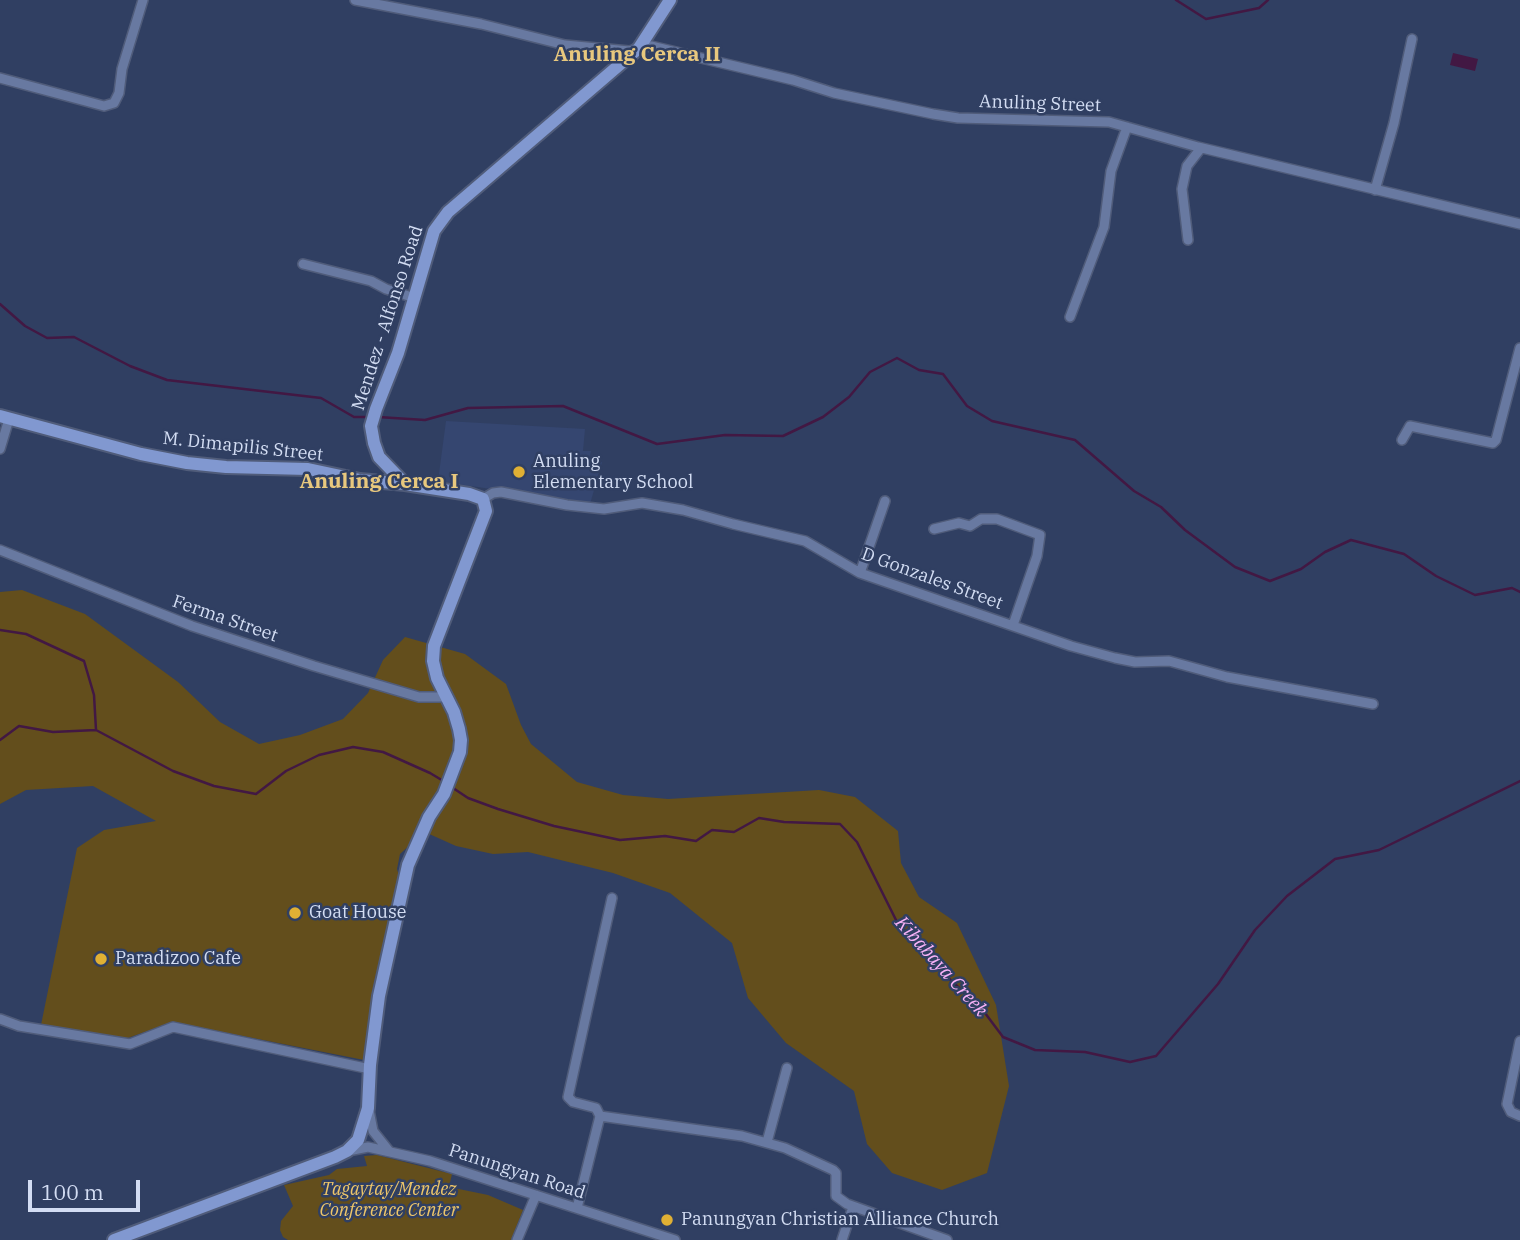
<!DOCTYPE html>
<html>
<head>
<meta charset="utf-8">
<style>
  body { margin:0 }
  #map { position:relative; width:1520px; height:1240px; overflow:hidden; background:#303f62; font-family:"IBM Plex Serif",serif }
  canvas { display:block }
  .scale { position:absolute; left:28px; top:1180px; width:112px; height:32px; box-sizing:border-box; border:4px solid #d3ddf3; border-top:0; padding-left:9px; font-size:21px; line-height:24px; white-space:nowrap; color:#d3ddf3; -webkit-text-stroke:5px #303f62; paint-order:stroke }
</style>
</head>
<body>
<div id="map">
<canvas width="1520" height="1240"></canvas>
<div class="scale">100 m</div>
</div>
<script>
const ctx = document.querySelector('canvas').getContext('2d');
ctx.lineJoin = 'round';
function paint(path, color) { ctx.fillStyle = color; ctx.fill(path, 'evenodd'); }
const poly = rows => new Path2D(rows.map(r => 'M' + r).join(''));
function stroke(path, color, width, dash) { ctx.strokeStyle = color; ctx.lineWidth = width; ctx.lineCap = dash ? 'butt' : 'round'; ctx.setLineDash(dash || []); ctx.stroke(path); }
function label(font, color, halo, rows, align = 'center') {
  ctx.font = font + ' "IBM Plex Serif",serif'; ctx.lineWidth = 5; ctx.setLineDash([]); ctx.textBaseline = 'middle'; ctx.strokeStyle = halo; ctx.fillStyle = color; for (const [text, x, y, turn = 0] of rows) {
    ctx.save(); ctx.translate(x, y); ctx.rotate((+turn || 0) * Math.PI / 180); ctx.textAlign = isNaN(turn) ? turn : align; if (halo) ctx.strokeText(text, 0, 0); ctx.fillText(text, 0, 0); ctx.restore();
  }
}
const built = poly([
  [446,421,585,429,583,451,591,451,589,460,602,462,590,504,438,481]
]);
const green = poly([
  [22,590,85,614,178,682,220,722,259,744,300,735,343,719,368,693,383,660,405,637,465,654,506,684,521,725,531,744,577,782,623,795,668,799,819,790,855,797,898,831,901,863,919,897,957,923,996,1005,1009,1086,987,1173,942,1190,892,1173,867,1144,854,1091,786,1043,748,998,732,943,670,893,613,873,528,852,493,854,456,846,418,829,411,844,400,854,397,869,399,876,373,988,364,1060,172,1022,128,1038,41,1025,77,848,104,830,156,821,93,786,26,790,0,804,0,592],
  [377,1155,452,1174,449,1187,488,1195,523,1210,511,1240,288,1240,283,1237,280,1230,281,1221,293,1206,284,1185,329,1175,337,1169,367,1166,364,1156]
]);
const water = poly([
  [1453,53,1478,59,1475,71,1450,65]
]);
const stream = poly([
  [1176,0,1206,19,1259,8,1268,0],
  [0,304,25,326,47,338,74,337,130,366,167,380,321,398,354,417,368,417],
  [378,417,425,420,468,408,563,406,657,444,725,435,783,436,823,417,849,397,870,372,897,358,919,370,943,374,967,406,992,421,1075,440,1134,491,1161,507,1185,530,1235,567,1270,581,1301,569,1325,552,1351,540,1404,554,1436,576,1475,595,1512,588,1520,592],
  [0,630,26,634,84,661,94,695,96,730],
  [0,740,19,726,53,732,96,730,173,771,214,786,256,794,286,771,319,755,353,747,383,752,430,773,445,782],
  [450,786,468,798,498,809,554,826,620,840,665,836,696,841,712,830,734,832,759,818,784,822,840,824,857,842,896,920,931,962,982,1009,1003,1037,1035,1050,1085,1052,1130,1062,1156,1056,1218,984,1255,930,1287,896,1335,859,1379,850,1520,781]
]);
const minor = poly([
  [355,0,481,24,565,45,629,51,651,46,793,80,834,93,933,114,958,118,1109,122,1198,147,1520,224],
  [0,78,104,106,114,103,119,93,122,69,143,0],
  [1375,190,1394,123,1412,39],
  [1188,240,1182,189,1187,166,1201,148],
  [303,264,371,281,386,289,415,298],
  [1070,317,1104,227,1111,171,1127,127],
  [1402,440,1410,426,1493,443,1496,440,1520,348],
  [0,449,9,419],
  [483,499,493,493,501,492,567,505,604,509,642,503,683,510,733,524,805,541,860,573,1071,646,1115,658,1135,662,1169,661,1227,677,1373,704],
  [934,529,959,523,970,526,981,519,997,519,1040,535,1037,556,1013,625],
  [0,550,192,626,314,666,419,697,446,697],
  [860,573,885,501],
  [0,1019,19,1026,130,1044,173,1027,370,1069],
  [1520,1041,1507,1104,1511,1112,1520,1116],
  [369,1110,373,1131,389,1151],
  [600,1116,596,1108,573,1102,568,1097,612,898],
  [767,1142,787,1068],
  [348,1151,368,1147,430,1161,675,1240],
  [577,1208,600,1116,742,1136,785,1148,833,1170,836,1173,836,1196,847,1204,947,1240],
  [517,1240,536,1195],
  [842,1240,853,1207]
]);
const major = poly([
  [0,416,141,454,187,463,226,467,308,469,360,480,405,484,469,494,483,499,486,511,434,646,433,661,437,678,454,712,459,729,461,740,460,752,444,794,429,817,408,865,379,996,370,1065,368,1108,358,1140,347,1151,335,1157,114,1240],
  [405,484,379,457,374,443,371,426,376,409,398,353,434,231,448,212,639,48,670,0]
]);
const markers = [
  [519,472,7,"#e0b034"],
  [295,913,7,"#e0b034"],
  [101,959,7,"#e0b034"],
  [667,1220,7,"#e0b034"]
];
const streetNames = [
  ["Anuling Street",1040,104,2],
  ["Mendez - Alfonso Road",388,318,-72],
  ["M. Dimapilis Street",243,447,6],
  ["D Gonzales Street",932,579,20],
  ["Ferma Street",225,619,19],
  ["Panungyan Road",517,1172,18]
];
const poiNames = [
  ["Anuling",533,462],
  ["Elementary School",533,483],
  ["Goat House",309,913],
  ["Paradizoo Cafe",115,959],
  ["Panungyan Christian Alliance Church",681,1220]
];
const parkNames = [
  ["Tagaytay/Mendez",389,1190],
  ["Conference Center",389,1211]
];
const waterNames = [
  ["Kibabaya Creek",941,967,48]
];
const quarterNames = [
  ["Anuling Cerca II",637,55],
  ["Anuling Cerca I",379,482]
];
paint(built, '#354670');
paint(green, '#634e1c');
paint(water, '#421843');
stroke(stream, '#421843', 2.5);
stroke(minor, '#505c7a', 12);
stroke(major, '#505c7a', 16);
stroke(minor, '#6879a1', 9);
stroke(major, '#8198d0', 12);
for (const [x, y, r, color] of markers) { const dot = new Path2D(); dot.arc(x, y, r, 0, 2 * Math.PI); ctx.fillStyle = color; ctx.fill(dot); stroke(dot, '#303f62', 2.5); }
label('18px', '#d3ddf3', '#303f62', streetNames);
label('18px', '#d3ddf3', '#303f62', poiNames, 'left');
label('italic 18px', '#eec669', '#303f62', parkNames);
label('italic 19px', '#f8b2f8', '#303f62', waterNames);
label('bold 21px', '#e8c87e', '#303f62', quarterNames);
</script>
</body>
</html>
